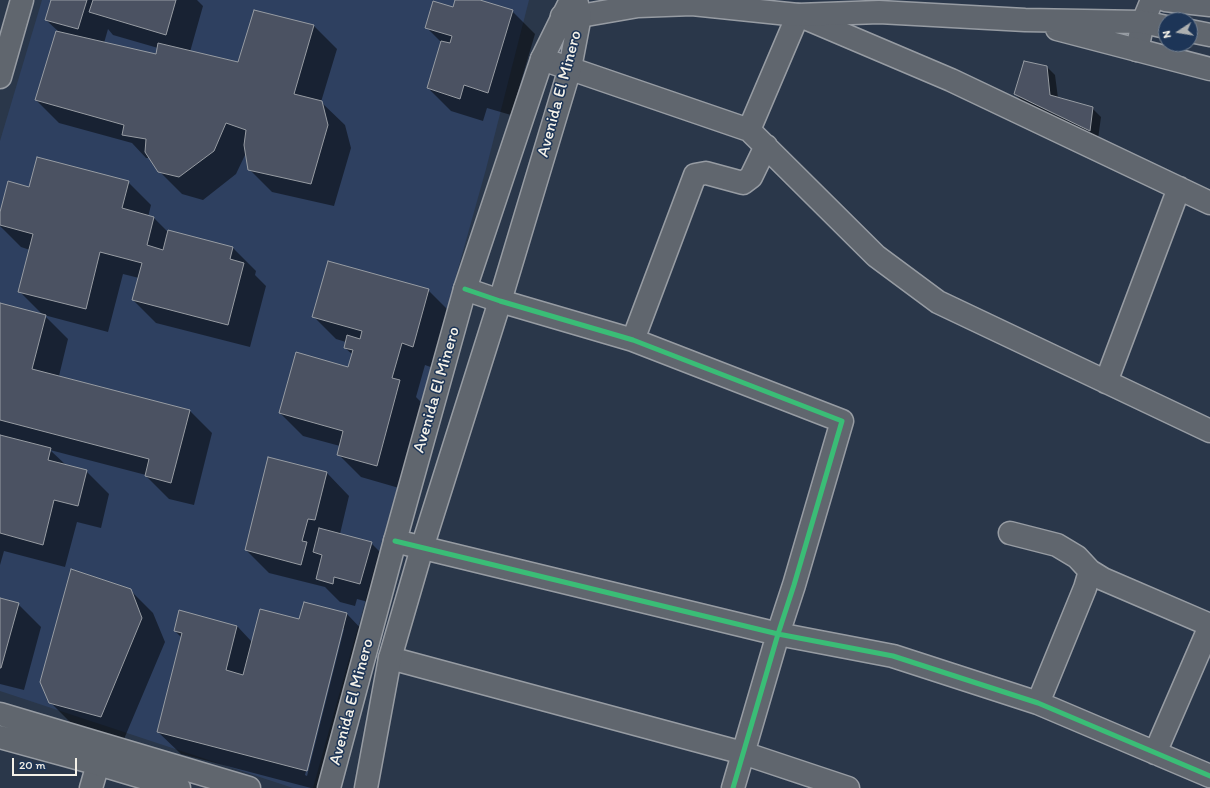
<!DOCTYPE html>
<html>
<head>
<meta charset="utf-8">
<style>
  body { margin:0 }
  #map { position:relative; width:1210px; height:788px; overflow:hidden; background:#2a374a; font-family:Itim,sans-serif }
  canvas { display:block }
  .north { position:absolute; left:1158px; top:12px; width:40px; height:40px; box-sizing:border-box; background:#1d3557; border:1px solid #738091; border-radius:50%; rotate:258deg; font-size:11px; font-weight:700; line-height:16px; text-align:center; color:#f4f1e8 }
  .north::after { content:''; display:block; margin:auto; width:14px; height:18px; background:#adb0b1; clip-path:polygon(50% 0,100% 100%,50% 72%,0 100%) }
  .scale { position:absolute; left:12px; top:758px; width:65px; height:18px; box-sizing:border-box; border:2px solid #f4f1e8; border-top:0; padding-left:5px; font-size:12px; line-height:14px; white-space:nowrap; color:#f4f1e8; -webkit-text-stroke:3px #1d3557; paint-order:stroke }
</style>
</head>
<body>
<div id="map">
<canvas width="1210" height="788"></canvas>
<div class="north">N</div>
<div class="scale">20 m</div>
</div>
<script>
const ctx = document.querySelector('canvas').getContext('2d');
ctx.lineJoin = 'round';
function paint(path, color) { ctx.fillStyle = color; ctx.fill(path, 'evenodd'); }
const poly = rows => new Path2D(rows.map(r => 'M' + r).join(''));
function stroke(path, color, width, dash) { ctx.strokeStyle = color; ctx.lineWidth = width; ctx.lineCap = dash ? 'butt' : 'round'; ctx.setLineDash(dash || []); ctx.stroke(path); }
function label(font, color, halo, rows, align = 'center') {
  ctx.font = font + ' Itim,sans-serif'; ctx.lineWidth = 3; ctx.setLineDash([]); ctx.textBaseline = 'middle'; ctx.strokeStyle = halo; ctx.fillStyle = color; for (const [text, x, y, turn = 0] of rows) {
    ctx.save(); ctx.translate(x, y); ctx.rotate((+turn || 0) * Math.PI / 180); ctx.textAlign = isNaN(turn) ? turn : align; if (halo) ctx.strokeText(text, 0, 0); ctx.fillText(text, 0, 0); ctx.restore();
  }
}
const built = poly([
  [42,0,529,0,486,169,313,788,293,788,0,691,0,141]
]);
const shadow = poly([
  [52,0,197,0,203,6,190,52,239,63,314,26,337,49,321,102,345,125,351,148,334,206,272,192,249,169,246,153,236,174,203,200,182,194,159,171,150,158,146,158,132,143,59,123,36,100,59,32,46,20],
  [108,29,113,35,158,48,157,56,104,43],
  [456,0,476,0,512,11,535,34,511,115,487,108,483,121,451,111,428,88,442,43,426,27,454,8],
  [1047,67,1055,75,1058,98,1092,108,1101,117,1098,139,1024,103,1015,94],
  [128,182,151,205,148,217,154,218,169,233,169,232,233,248,256,271,255,275,266,286,250,347,156,323,133,300,139,278,123,274,108,332,44,315,68,339,59,376,190,411,212,433,194,505,169,499,146,476,146,475,50,450,67,466,86,471,109,494,101,528,77,522,65,567,4,551,0,565,0,304,44,316,20,292,30,250,21,247,0,226,0,216,30,188],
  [428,290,451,313,436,369,425,365,416,397,423,404,399,488,361,477,338,454,340,446,303,436,280,413,349,368,353,355,345,348,346,342,336,339,313,316],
  [327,473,349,496,340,534,371,543,394,566,383,606,357,599,355,606,340,602,325,587,269,573,246,550],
  [130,590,153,613,165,642,124,739,73,725,50,702],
  [0,599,18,604,41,627,24,690,0,684],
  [347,614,369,637,331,788,311,788,181,754,158,732,182,638,175,631,237,626,252,642,300,620],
  [342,629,344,629,307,776,305,775]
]);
const building = poly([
  [51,0,87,0,78,29,45,20,51,0],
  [93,0,176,0,166,35,89,12,93,0],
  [455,0,480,0,513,10,488,93,464,85,460,99,427,88,441,41,450,43,452,36,425,28,433,1,453,7,455,0],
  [254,10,314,25,294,94,322,101,328,125,311,184,248,170,244,145,246,130,226,123,214,151,179,177,158,172,145,152,146,139,122,135,124,125,35,100,56,31,156,54,158,43,238,62,254,10],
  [1024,61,1047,66,1050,95,1093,107,1090,131,1014,94,1024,61],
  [37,157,129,181,122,208,154,217,147,245,163,250,168,230,233,247,230,259,244,263,228,325,132,300,142,263,100,252,86,309,18,292,33,234,0,225,0,212,8,181,29,187,37,157],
  [328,261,429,289,413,347,402,343,392,378,400,380,377,466,337,455,343,431,279,413,296,352,348,367,353,350,344,348,347,335,360,339,362,331,312,317,328,261],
  [0,303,46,315,32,369,190,410,171,483,145,476,149,459,0,420,0,303],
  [0,435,51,448,48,460,87,470,78,506,54,500,43,545,0,533,0,435],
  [268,457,327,472,315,520,308,519,302,541,307,542,301,565,245,550,268,457],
  [319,528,372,542,360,584,334,577,333,584,316,579,322,555,313,552,319,528],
  [71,569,131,589,142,618,101,717,49,703,40,682,71,569],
  [0,598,19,603,1,668,0,668,0,598],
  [304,602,347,613,307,771,157,732,182,633,174,631,179,610,237,626,226,670,243,675,260,609,299,619,304,602]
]);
const minor = poly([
  [1165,0,1210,5],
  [1137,50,1143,22,1152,0],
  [542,59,749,130,876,256,938,302,1210,431],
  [749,130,798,15,951,80,1210,203],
  [465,289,500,301,633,340,842,421,794,585,778,634,733,788],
  [633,340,695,175,706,173,743,183,751,177,766,146],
  [1106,382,1179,188],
  [1010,533,1057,545,1077,557,1090,571],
  [395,541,778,634,893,656,1038,703,1210,776],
  [390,658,743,753,848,788],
  [1038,703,1085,588,1090,571,1103,579,1210,625],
  [1155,753,1210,626],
  [91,788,98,764]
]);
const tertiary = poly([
  [562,16,580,16,638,6,692,4,798,15,879,12,1025,20,1143,22,1166,27],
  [1057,29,1210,69],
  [1190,31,1210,35],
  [0,77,22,0],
  [0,714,249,788],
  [0,737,98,764,179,788]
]);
const primary = poly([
  [329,788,395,541,465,289,542,59,571,0],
  [366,788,390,658,422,548,500,301,570,68,580,16,576,0]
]);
const cycleway = poly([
  [465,289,500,301,633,340,842,421,794,585,778,634,733,788],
  [395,541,778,634,893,656,1038,703,1210,776]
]);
const streetNames = [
  ["Avenida El Minero",560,94,-75],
  ["Avenida El Minero",437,390,-74],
  ["Avenida El Minero",352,702,-75]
];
paint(built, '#2e4060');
paint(shadow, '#0007');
paint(building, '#4b5262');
stroke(building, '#979ca3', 1);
stroke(minor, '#979ca3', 25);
stroke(tertiary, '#979ca3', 25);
stroke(primary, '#979ca3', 25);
stroke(minor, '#60666e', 22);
stroke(tertiary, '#60666e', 22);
stroke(primary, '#60666e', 22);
stroke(cycleway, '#3abd76', 5);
label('17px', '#f4f1e8', '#1d3557', streetNames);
</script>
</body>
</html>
